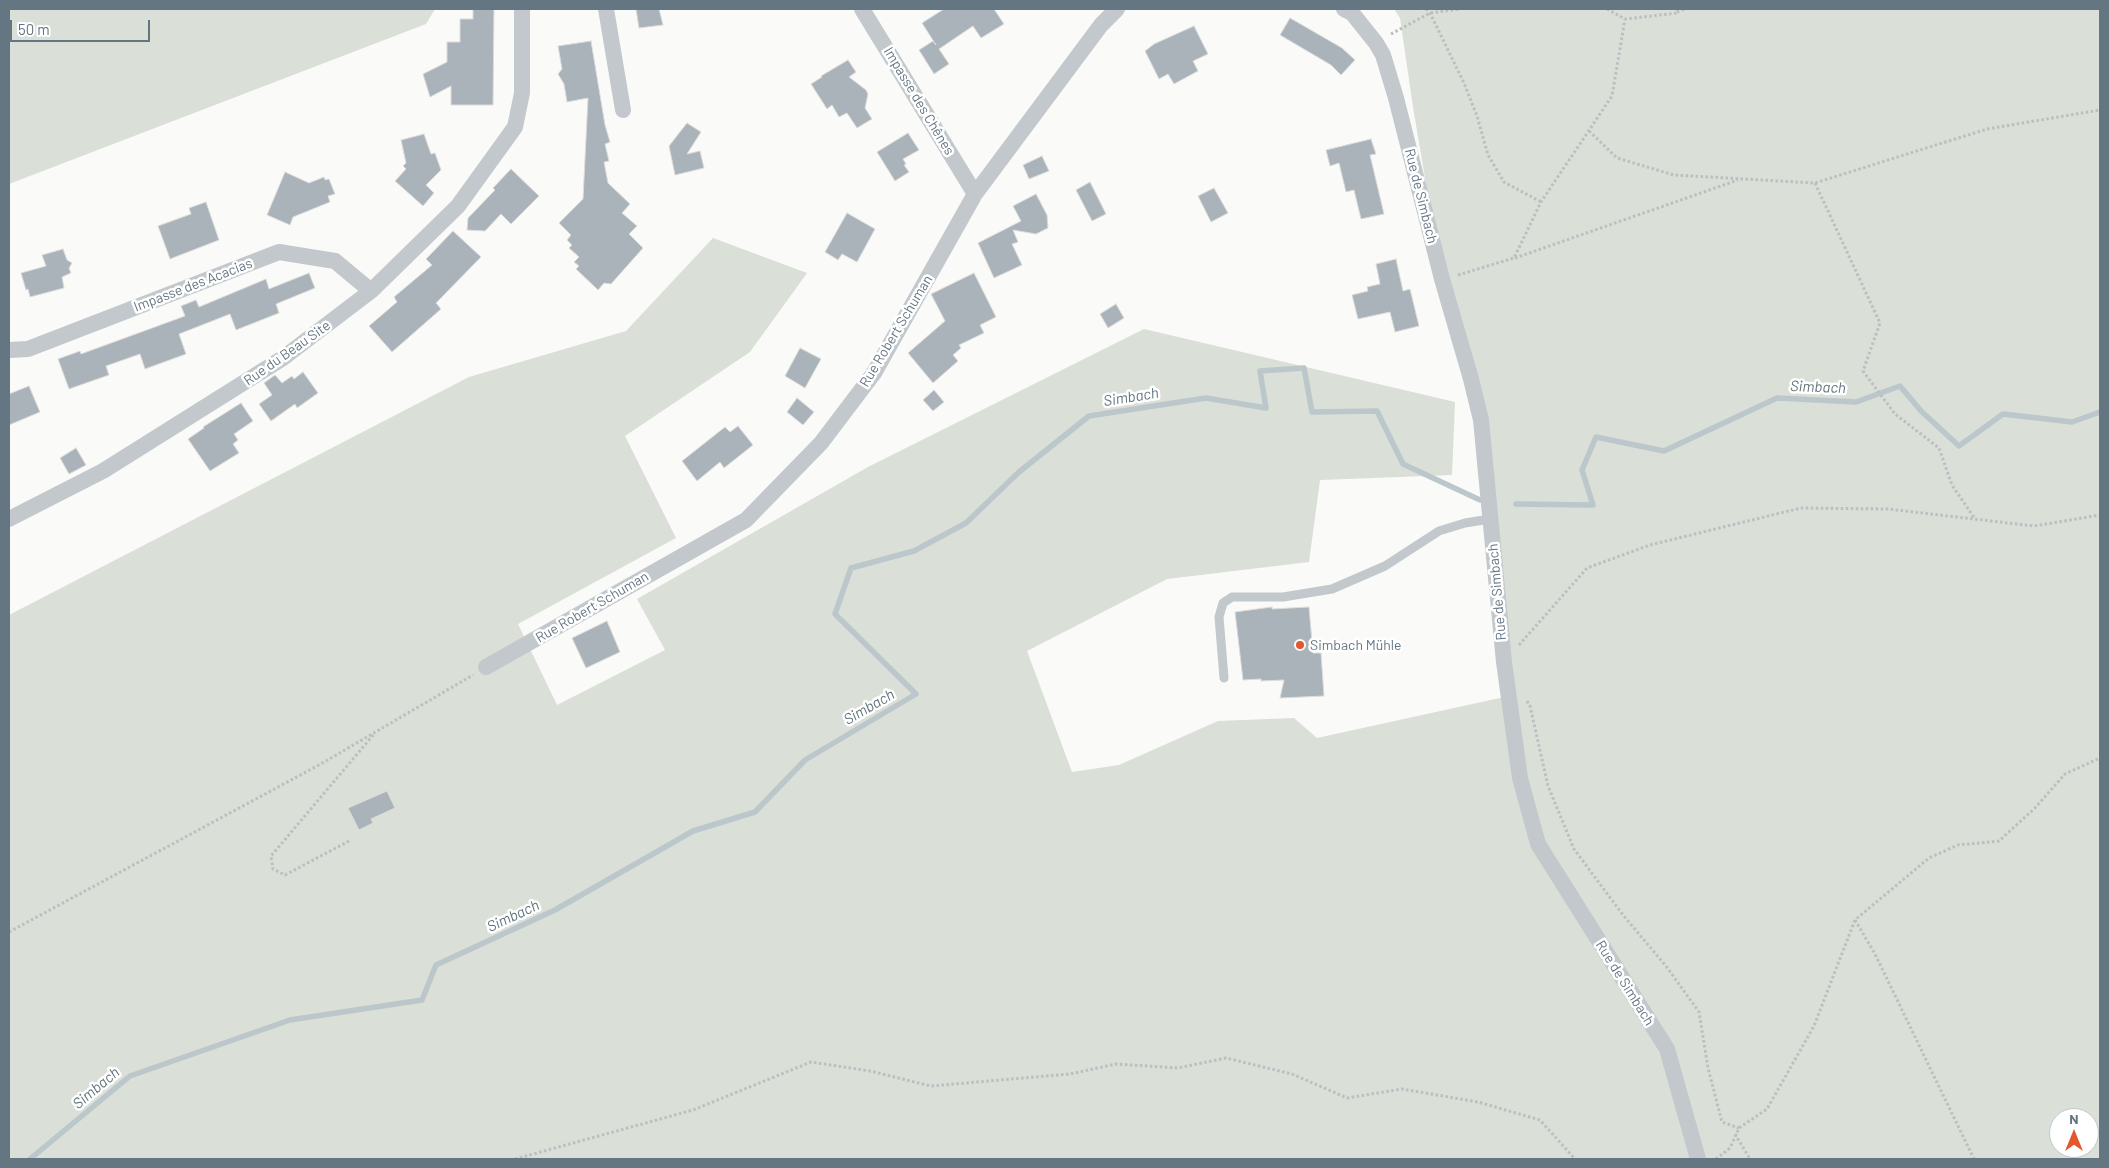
<!DOCTYPE html>
<html>
<head>
<meta charset="utf-8">
<style>
  body { margin:0 }
  #map { position:relative; width:2109px; height:1168px; overflow:hidden; background:#fafaf8; font-family:Barlow,sans-serif }
  canvas { display:block }
  .frame { position:absolute; inset:0; border:10px solid #657683; pointer-events:none }
  .north { position:absolute; left:2049px; top:1108px; width:50px; height:50px; box-sizing:border-box; background:#fff; border:1px solid #c1c8cd; border-radius:50%; rotate:0deg; font-size:14px; font-weight:700; line-height:20px; text-align:center; color:#657683 }
  .north::after { content:''; display:block; margin:auto; width:18px; height:22px; background:#e4572e; clip-path:polygon(50% 0,100% 100%,50% 72%,0 100%) }
  .scale { position:absolute; left:10px; top:20px; width:140px; height:22px; box-sizing:border-box; border:2px solid #657683; border-top:0; padding-left:6px; font-size:15px; line-height:18px; white-space:nowrap; color:#657683; -webkit-text-stroke:4px #fff; paint-order:stroke }
</style>
</head>
<body>
<div id="map">
<canvas width="2109" height="1168"></canvas>
<div class="frame"></div>
<div class="north">N</div>
<div class="scale">50 m</div>
</div>
<script>
const ctx = document.querySelector('canvas').getContext('2d');
ctx.lineJoin = 'round';
function paint(path, color) { ctx.fillStyle = color; ctx.fill(path, 'evenodd'); }
const poly = rows => new Path2D(rows.map(r => 'M' + r).join(''));
function stroke(path, color, width, dash) { ctx.strokeStyle = color; ctx.lineWidth = width; ctx.lineCap = dash ? 'butt' : 'round'; ctx.setLineDash(dash || []); ctx.stroke(path); }
function label(font, color, halo, rows, align = 'center') {
  ctx.font = font + ' Barlow,sans-serif'; ctx.lineWidth = 5; ctx.setLineDash([]); ctx.textBaseline = 'middle'; ctx.strokeStyle = halo; ctx.fillStyle = color; for (const [text, x, y, turn = 0] of rows) {
    ctx.save(); ctx.translate(x, y); ctx.rotate((+turn || 0) * Math.PI / 180); ctx.textAlign = isNaN(turn) ? turn : align; if (halo) ctx.strokeText(text, 0, 0); ctx.fillText(text, 0, 0); ctx.restore();
  }
}
const green = poly([
  [9,9,435,9,426,24,9,184],
  [1394,9,2100,9,2100,1159,9,1159,9,615,469,377,626,331,713,238,807,273,750,352,625,436,676,538,518,624,557,705,665,650,637,599,868,467,1144,329,1455,402,1452,475,1320,480,1309,562,1167,579,1027,651,1072,772,1119,765,1218,721,1294,718,1317,738,1509,696,1494,503,1442,279,1413,107,1400,18],
  [2059,1118,2089,1118,2089,1148,2059,1148]
]);
const stream = poly([
  [1516,504,1593,505,1582,470,1596,437,1664,451,1777,398,1856,402,1900,386,1921,411,1959,446,2003,414,2072,422,2100,412],
  [30,1159,130,1076,290,1020,422,1000,436,965,555,910,693,831,755,812,805,760,916,694,835,614,851,568,914,551,966,523,1019,472,1089,416,1206,398,1266,408,1260,371,1304,368,1312,412,1377,411,1403,464,1480,500]
]);
const building = poly([
  [473,9,494,9,493,105,451,105,451,86,430,97,423,74,447,62,447,42,460,42,460,19,473,19,473,9],
  [636,9,659,9,663,25,639,28,636,9],
  [944,9,994,9,1004,24,981,38,973,26,939,49,949,64,934,74,919,50,933,41,936,45,922,23,944,9],
  [1290,18,1342,48,1355,60,1341,75,1331,65,1280,35,1290,18],
  [1194,26,1208,54,1193,61,1198,71,1174,84,1168,74,1159,79,1145,51,1154,44,1194,26],
  [591,41,605,125,610,142,605,144,609,161,604,162,608,183,630,204,622,213,637,226,629,234,643,248,611,284,604,283,598,290,576,269,579,266,574,262,579,257,569,248,572,245,567,240,571,235,559,223,583,199,588,98,567,102,564,84,558,74,562,69,558,46,591,41],
  [848,60,856,72,849,77,866,90,868,94,865,108,872,119,857,128,847,113,839,117,832,105,827,109,811,84,822,77,821,76,848,60],
  [687,123,701,132,687,154,700,151,704,168,675,175,669,146,687,123],
  [908,133,919,150,903,159,906,164,904,165,909,172,895,181,877,152,908,133],
  [424,134,431,154,435,153,441,170,426,185,434,193,423,206,395,181,406,169,403,166,406,163,401,140,424,134],
  [1371,139,1376,154,1370,155,1384,214,1361,219,1354,190,1346,192,1339,163,1330,166,1326,150,1371,139],
  [1042,156,1049,171,1029,179,1023,165,1042,156],
  [511,169,539,196,511,224,501,214,485,231,467,230,468,218,495,190,493,188,511,169],
  [285,172,309,183,324,177,325,180,329,179,335,194,328,196,330,202,293,217,290,225,267,215,285,172],
  [1090,182,1106,214,1092,221,1076,190,1090,182],
  [1214,188,1228,213,1211,222,1198,196,1214,188],
  [1036,194,1047,215,1048,228,1036,234,1013,230,1018,242,1012,244,1022,265,994,278,978,243,1021,221,1013,206,1036,194],
  [206,202,219,240,170,259,158,226,191,214,189,208,206,202],
  [847,213,875,229,857,262,842,254,838,260,825,252,847,213],
  [453,231,481,257,436,303,441,309,392,352,369,326,397,302,394,297,432,265,426,259,453,231],
  [63,249,67,260,72,263,69,268,71,273,62,277,64,288,30,297,28,289,26,290,21,273,46,266,42,255,63,249],
  [1396,259,1403,291,1410,289,1419,326,1395,332,1390,312,1358,319,1352,295,1368,291,1367,287,1380,284,1376,264,1396,259],
  [309,273,315,288,276,304,279,313,236,330,230,314,179,334,186,354,145,369,140,354,106,366,109,375,69,389,58,359,80,351,81,354,185,316,181,306,196,300,199,307,266,279,269,289,309,273],
  [974,273,996,317,980,325,984,333,959,345,961,348,953,355,958,361,933,383,908,353,945,321,931,294,974,273],
  [1116,304,1124,318,1108,328,1100,314,1116,304],
  [800,348,821,359,805,388,785,376,800,348],
  [303,372,318,393,297,408,295,404,271,421,259,404,272,395,264,383,275,375,282,383,292,376,294,379,303,372],
  [29,386,40,412,9,425,9,394,29,386],
  [934,390,944,402,933,411,923,400,934,390],
  [797,398,814,412,803,425,787,412,797,398],
  [241,403,253,421,234,434,238,440,233,444,239,453,210,471,188,439,204,428,203,427,241,403],
  [738,426,753,445,724,468,720,462,697,481,682,461,725,427,730,432,738,426],
  [76,448,86,465,69,474,60,458,76,448],
  [1272,607,1272,609,1309,607,1313,653,1321,653,1324,696,1280,698,1284,680,1261,681,1261,679,1243,680,1235,612,1272,607],
  [607,621,620,652,586,668,572,638,607,621],
  [387,791,395,808,371,819,373,823,359,830,348,808,387,791]
]);
const path = poly([
  [1426,9,1430,13,1464,83,1477,116,1488,155,1504,182,1541,202],
  [1607,9,1625,19,1677,13,1678,9],
  [1677,12,1685,9],
  [1391,34,1430,13,1460,9],
  [1589,131,1617,158,1674,175,1815,183,1987,129,2100,110],
  [1815,183,1880,323,1863,371,1895,414,1939,448,1952,485,1975,519],
  [1515,258,1738,180],
  [1458,275,1514,258,1541,202,1612,96,1625,19],
  [1519,645,1587,568,1650,545,1801,508,1888,509,2034,526,2100,515],
  [1527,701,1530,706,1548,786,1574,849,1623,915,1666,966,1699,1012,1708,1068,1722,1122,1739,1128],
  [349,841,285,875,273,869,271,856,375,733],
  [1855,920,1875,954,1974,1159],
  [9,932,319,765,473,675],
  [1735,1134,1750,1159],
  [515,1159,693,1110,811,1062,870,1071,931,1086,1070,1074,1116,1064,1178,1068,1226,1058,1292,1074,1347,1098,1402,1089,1478,1102,1540,1120,1575,1159],
  [1716,1159,1730,1148,1739,1128,1767,1109,1814,1026,1855,920,1929,858,1958,845,1999,841,2035,808,2065,774,2100,758]
]);
const service = poly([
  [1224,678,1219,617,1223,603,1232,597,1283,597,1332,589,1385,566,1439,531,1465,523,1490,519]
]);
const minor = poly([
  [606,9,623,110],
  [862,9,975,194],
  [1344,9,1352,13,1376,43,1383,55,1396,98,1442,279,1471,379,1481,420,1504,662,1520,778,1538,844,1667,1049,1698,1159],
  [9,350,28,349,279,252,335,261,371,291],
  [9,519,103,471,283,358,371,291,458,206,515,127,522,93,522,9],
  [486,667,746,520,821,443,874,373,975,194,1101,25,1117,9]
]);
const markers = [
  [1300,645,5,"#e4572e"]
];
const streetNames = [
  ["Impasse des Chênes",919,101,59],
  ["Rue de Simbach",1421,196,76],
  ["Impasse des Acacias",193,285,-21],
  ["Rue Robert Schuman",896,331,-59],
  ["Rue du Beau Site",287,353,-35],
  ["Rue de Simbach",1497,592,-95],
  ["Rue Robert Schuman",592,607,-30],
  ["Rue de Simbach",1625,983,58]
];
const poiNames = [
  ["Simbach Mühle",1310,645]
];
const waterNames = [
  ["Simbach",1818,387,2],
  ["Simbach",1131,397,-9],
  ["Simbach",869,707,-30],
  ["Simbach",513,916,-25],
  ["Simbach",96,1088,-40]
];
paint(green, '#dadfd7');
stroke(stream, '#bbc7cb', 5.5);
paint(building, '#aab3b9');
stroke(building, '#dcdcda', 1);
stroke(path, '#bbbfc2', 3, [2.5, 2.5]);
stroke(service, '#c3c8cc', 9);
stroke(minor, '#c3c8cc', 16);
for (const [x, y, r, color] of markers) { const dot = new Path2D(); dot.arc(x, y, r, 0, 2 * Math.PI); ctx.fillStyle = color; ctx.fill(dot); stroke(dot, '#fff', 2); }
label('14px', '#657683', '#fff', streetNames);
label('14px', '#657683', '#fff', poiNames, 'left');
label('italic 15px', '#60757c', '#fff', waterNames);
</script>
</body>
</html>
